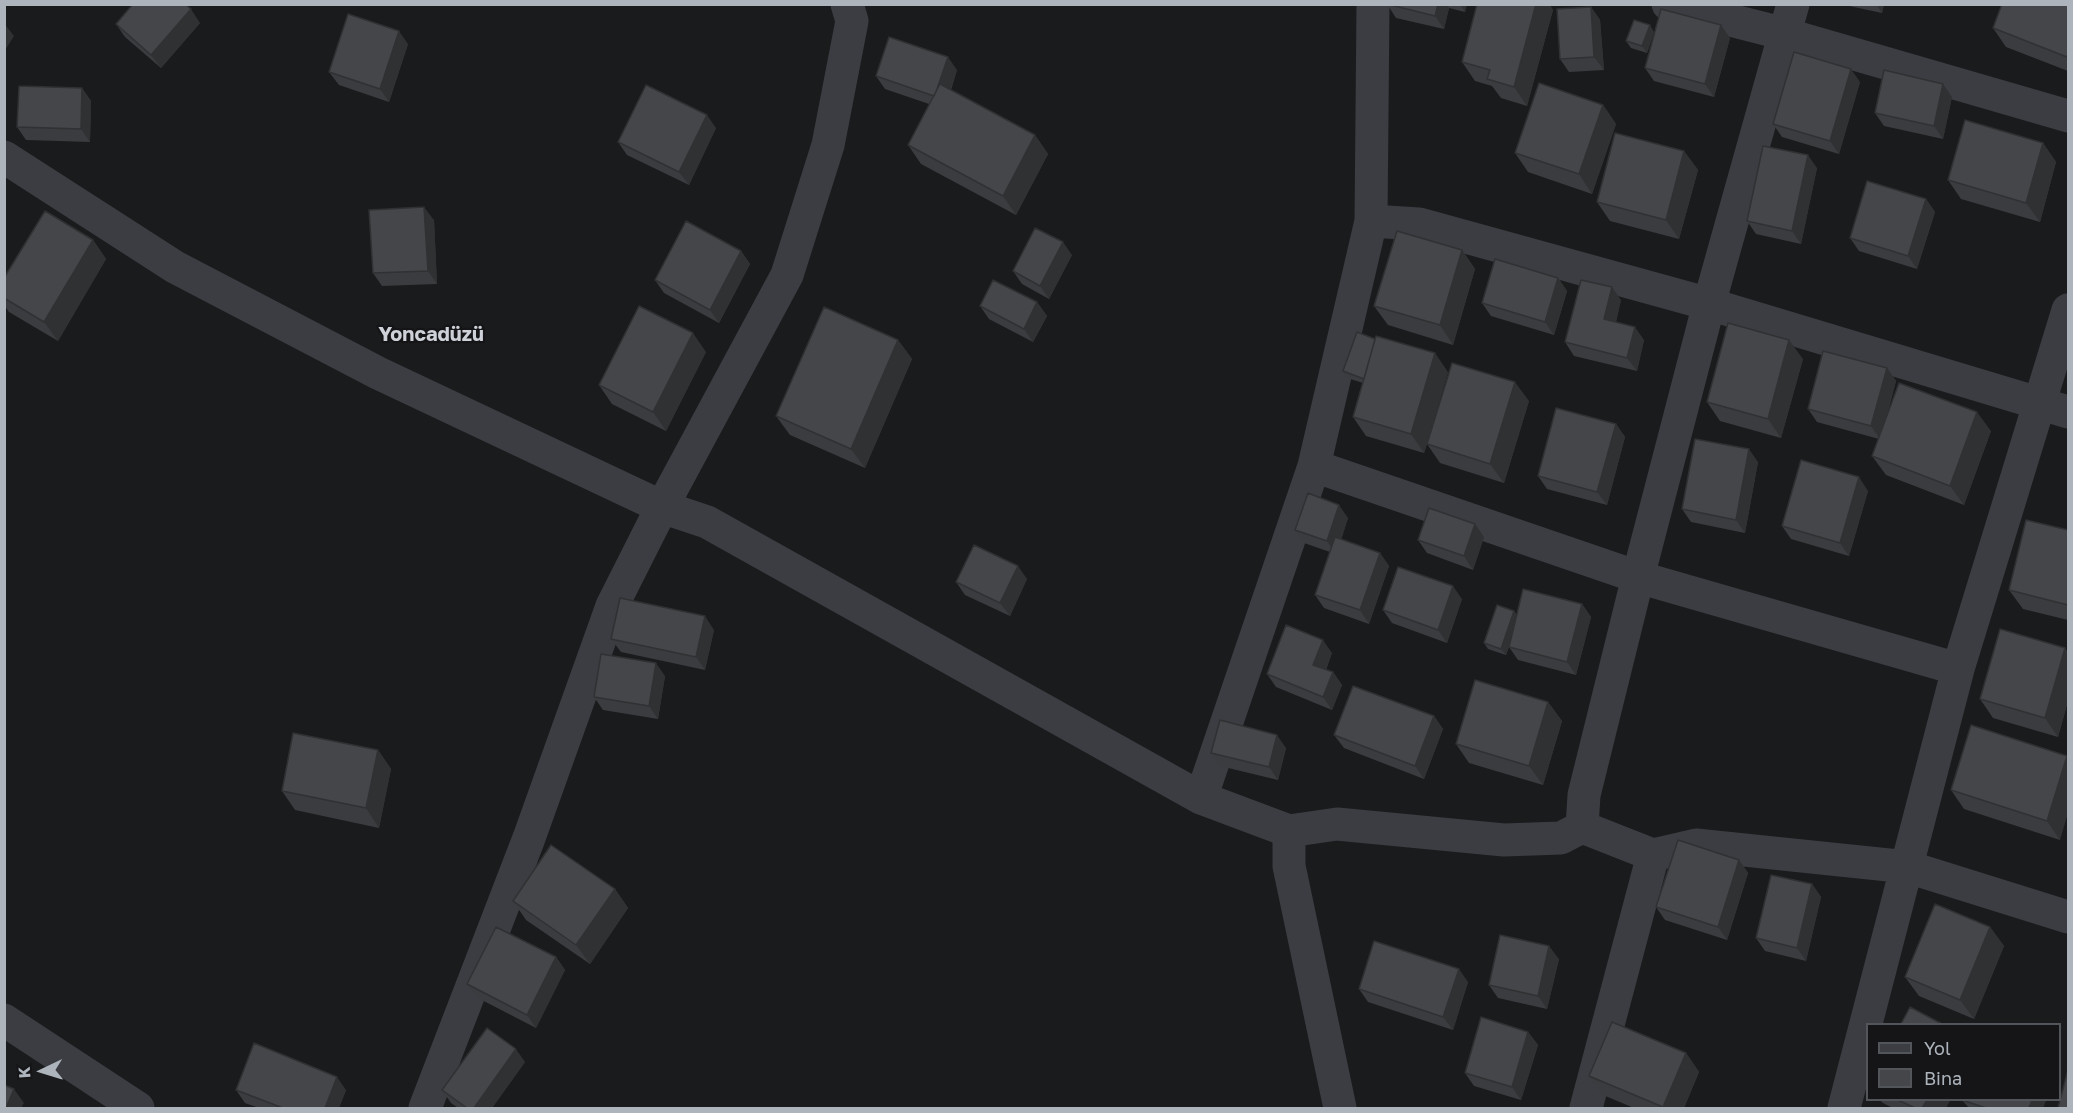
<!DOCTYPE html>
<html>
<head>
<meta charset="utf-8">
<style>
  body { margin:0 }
  #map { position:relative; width:2073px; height:1113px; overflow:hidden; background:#1a1b1c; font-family:"Golos Text",sans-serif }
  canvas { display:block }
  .frame { position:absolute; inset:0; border:6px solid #adb4bc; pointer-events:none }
  .legend { position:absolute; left:1866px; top:1023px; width:195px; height:78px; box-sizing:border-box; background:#151518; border:2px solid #52555a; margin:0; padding:8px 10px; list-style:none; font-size:18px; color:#adb4bc }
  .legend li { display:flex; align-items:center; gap:12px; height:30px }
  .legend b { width:30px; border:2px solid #52555a }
  .north { position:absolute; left:12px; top:1041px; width:60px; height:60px; -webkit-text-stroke:4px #151518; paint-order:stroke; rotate:266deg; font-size:16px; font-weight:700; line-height:24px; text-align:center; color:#adb4bc }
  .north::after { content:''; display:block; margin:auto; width:21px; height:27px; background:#adb4bc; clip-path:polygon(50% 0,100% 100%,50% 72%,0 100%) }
</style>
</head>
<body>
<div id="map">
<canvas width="2073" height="1113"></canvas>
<div class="frame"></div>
<ul class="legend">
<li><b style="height:8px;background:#3b3d42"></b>Yol</li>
<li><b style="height:16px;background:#444649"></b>Bina</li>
</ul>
<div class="north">K</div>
</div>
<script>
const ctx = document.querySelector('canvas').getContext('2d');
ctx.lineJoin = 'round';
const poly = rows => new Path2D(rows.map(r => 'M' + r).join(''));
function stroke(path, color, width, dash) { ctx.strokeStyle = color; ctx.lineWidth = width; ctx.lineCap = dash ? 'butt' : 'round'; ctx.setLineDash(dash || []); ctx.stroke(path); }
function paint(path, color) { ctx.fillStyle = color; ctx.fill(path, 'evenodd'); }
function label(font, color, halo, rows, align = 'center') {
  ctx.font = font + ' "Golos Text",sans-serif'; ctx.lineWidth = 4.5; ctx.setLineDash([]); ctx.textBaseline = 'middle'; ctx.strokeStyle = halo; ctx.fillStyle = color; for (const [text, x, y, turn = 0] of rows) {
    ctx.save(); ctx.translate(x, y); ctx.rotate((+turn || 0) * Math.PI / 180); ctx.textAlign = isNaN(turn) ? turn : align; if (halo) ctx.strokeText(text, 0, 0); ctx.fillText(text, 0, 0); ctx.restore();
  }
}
const minor = poly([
  [1668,4,1785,34,2068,116],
  [4,157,175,267,378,373,662,507,707,522,1201,798,1289,831,1337,824,1504,840,1561,838,1582,827,1653,855,1696,845,1908,867,2068,917],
  [1371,221,1419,224,1709,304,2068,412],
  [1314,466,1638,577,1958,669],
  [1201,798,1314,466,1371,221,1373,4],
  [1582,827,1584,795,1638,577,1709,304,1793,4],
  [1289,831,1289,866,1340,1108],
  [4,1020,138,1108],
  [425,1108,529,838,612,606,662,507,787,275,828,145,852,21,847,4],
  [1586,1108,1653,855],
  [1844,1108,1958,669,2068,310]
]);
const wall = poly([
  [1387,4,1467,4,1465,12,1449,8,1444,29,1396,18],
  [1477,4,1549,4,1553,10,1527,106,1501,98,1492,86,1475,81,1462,62],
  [1840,4,1884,4,1882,13],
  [2068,4,2068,71,2006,47,1993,28],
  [1591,7,1600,20,1604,70,1569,72,1560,59],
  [200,23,161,68,125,37,116,24],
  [1654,32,1647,53,1631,48,1626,41],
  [1730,38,1714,97,1654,81,1645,68],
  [408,44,389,102,339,85,329,72],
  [957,70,951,90,1035,135,1048,154,1016,215,921,164,908,145,929,104,885,89,876,76],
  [1860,82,1839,154,1782,137,1773,124],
  [82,88,91,101,90,142,26,140,17,127],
  [1952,97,1943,139,1884,126,1875,113],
  [1603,105,1616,124,1592,194,1528,172,1515,153],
  [716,128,689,185,627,155,618,142],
  [2043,143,2056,162,2040,222,1961,199,1948,180],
  [1684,151,1698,170,1679,239,1610,221,1597,202],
  [1817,168,1801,244,1756,234,1747,221],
  [1926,199,1935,212,1917,269,1859,251,1850,238],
  [434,220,437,284,382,286,373,273],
  [93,240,106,259,58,341,9,312,4,305,4,278],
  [1462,250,1475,269,1453,345,1388,325,1374,306],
  [741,251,750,264,719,323,664,293,655,280],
  [1072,255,1049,299,1022,284,1013,271],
  [1558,278,1567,291,1554,335,1491,316,1482,303],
  [1621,300,1616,322,1644,340,1637,371,1574,356,1565,342],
  [1037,302,1047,316,1033,342,989,319,980,306],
  [898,340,912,359,865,468,790,435,776,416],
  [706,352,666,431,612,404,599,385],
  [1803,359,1781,438,1720,421,1707,402],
  [1887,368,1896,381,1885,423,1991,431,1964,505,1886,475,1872,456,1879,439,1817,422,1808,409],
  [1343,371,1448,372,1434,420,1529,401,1504,483,1440,463,1427,444,1424,453,1366,436,1353,417,1363,383,1347,378],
  [1616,424,1625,437,1607,505,1547,489,1538,476],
  [1758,462,1745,533,1691,522,1682,509],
  [1868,491,1849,556,1791,539,1782,526],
  [1348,518,1341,540,1380,553,1389,566,1369,624,1324,608,1315,595,1330,552,1304,543,1295,530],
  [2068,530,2068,620,2023,609,2009,590],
  [1484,537,1473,570,1427,553,1418,540],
  [1027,579,1010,616,965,595,956,582],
  [1462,599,1447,643,1392,623,1383,610],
  [1582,604,1591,617,1576,675,1518,660,1509,647,1506,655,1488,649,1484,643,1517,614],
  [714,630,705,670,621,652,611,639],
  [2065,648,2068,653,2068,701,2058,737,1993,718,1980,699],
  [1332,653,1326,670,1333,672,1342,685,1332,710,1276,687,1267,674],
  [665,676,658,719,603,710,594,697],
  [1548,702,1562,721,1543,785,1469,763,1456,744],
  [1434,716,1443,729,1424,779,1344,748,1334,735],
  [1286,748,1278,780,1220,766,1211,753],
  [378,750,391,769,379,828,295,810,282,791],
  [2067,756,2060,840,1964,809,1951,790],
  [1739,860,1748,873,1727,940,1665,920,1656,907],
  [1812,884,1821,897,1806,961,1765,951,1756,938],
  [615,889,628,908,590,964,526,920,513,901],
  [1990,927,2004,946,1974,1019,1919,996,1905,977],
  [556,957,565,970,536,1028,476,997,467,984],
  [1559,959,1547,1009,1498,998,1489,985],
  [1468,982,1453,1030,1368,1002,1359,989],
  [1528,1032,1538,1045,1521,1100,1474,1086,1465,1073],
  [1686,1053,1699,1072,1684,1108,1634,1108,1603,1095,1589,1076],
  [525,1062,492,1108,458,1108,451,1103,442,1090],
  [236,1090,346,1090,339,1108,259,1108,245,1103],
  [1880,1100,1950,1100,1946,1108,1893,1108,1883,1103],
  [1962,1100,2046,1100,2043,1108,1969,1108]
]);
const shadedWall = poly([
  [1438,4,1447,4,1449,8,1444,29,1435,16],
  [1460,4,1467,4,1465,12],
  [1536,4,1549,4,1553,10,1527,106,1514,87],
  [1876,4,1884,4,1882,13],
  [1591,7,1600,20,1604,70,1594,57],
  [191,9,200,23,161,68,151,55],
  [4,23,14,36,4,52],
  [1650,25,1654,32,1647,53,1642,46],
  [1721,25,1730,38,1714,97,1705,84],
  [399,31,408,44,389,102,380,89],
  [948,57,957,70,944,109,935,96],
  [1851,69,1860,82,1839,154,1830,141],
  [1943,84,1952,97,1943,139,1934,126],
  [82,88,91,101,90,142,81,129],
  [1603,105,1616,124,1592,194,1579,174],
  [707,115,716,128,689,185,679,172],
  [1035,135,1048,154,1016,215,1003,196],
  [2043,143,2056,162,2040,222,2026,203],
  [1684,151,1698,170,1679,239,1666,220],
  [1808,155,1817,168,1801,244,1792,231],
  [1926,199,1935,212,1917,269,1908,256],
  [424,207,434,220,437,284,428,271],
  [93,240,106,259,58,341,44,322],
  [1063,242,1072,255,1049,299,1040,286],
  [1462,250,1475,269,1453,345,1440,325],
  [741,251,750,264,719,323,710,310],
  [1558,278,1567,291,1554,335,1545,322],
  [1612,287,1621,300,1613,332,1604,319],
  [1037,302,1047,316,1033,342,1024,329],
  [1635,327,1644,340,1637,371,1627,358],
  [693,333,706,352,666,431,653,412],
  [898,340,912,359,865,468,851,449],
  [1789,340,1803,359,1781,438,1768,419],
  [1435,353,1448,372,1424,453,1411,434],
  [1887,368,1896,381,1880,439,1871,426],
  [1515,382,1529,401,1504,483,1490,464],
  [1977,412,1991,431,1964,505,1950,486],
  [1616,424,1625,437,1607,505,1597,492],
  [1749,449,1758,462,1745,533,1736,520],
  [1859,477,1868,491,1849,556,1840,543],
  [1339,505,1348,518,1336,555,1327,541],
  [1475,524,1484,537,1473,570,1464,556],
  [1380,553,1389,566,1369,624,1360,610],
  [1018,566,1027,579,1010,616,1000,603],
  [1453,586,1462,599,1447,643,1438,630],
  [1582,604,1591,617,1576,675,1567,662],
  [1514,611,1519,617,1506,655,1501,649],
  [705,616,714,630,705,670,696,657],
  [1323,640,1332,653,1322,678,1313,665],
  [2065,648,2068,653,2068,701,2058,737,2045,718],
  [656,663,665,676,658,719,649,706],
  [1333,672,1342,685,1332,710,1323,697],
  [1548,702,1562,721,1543,785,1529,766],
  [1434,716,1443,729,1424,779,1415,766],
  [1277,735,1286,748,1278,780,1269,767],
  [378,750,391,769,379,828,366,808],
  [2067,756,2068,758,2068,813,2060,840,2047,821],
  [1739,860,1748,873,1727,940,1718,927],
  [1812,884,1821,897,1806,961,1797,948],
  [615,889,628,908,590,964,576,945],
  [1990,927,2004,946,1974,1019,1960,1000],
  [1549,946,1559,959,1547,1009,1538,996],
  [556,957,565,970,536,1028,527,1015],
  [1459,969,1468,982,1453,1030,1443,1017],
  [1528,1032,1538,1045,1521,1100,1512,1087],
  [516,1049,525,1062,492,1108,474,1108],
  [1686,1053,1699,1072,1684,1108,1664,1108,1663,1107],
  [337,1077,346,1090,339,1108,325,1108],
  [14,1089,24,1103,21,1108,6,1108],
  [1927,1100,1950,1100,1946,1108,1922,1108],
  [2032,1100,2046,1100,2043,1108,2029,1108]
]);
const building = poly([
  [133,4,185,4,191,9,151,55,116,24,133,4],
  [1387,4,1438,4,1435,16,1387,4],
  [1477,4,1536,4,1514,87,1487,79,1490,70,1462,62,1477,4],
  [2002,4,2068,4,2068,54,2067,57,1993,28,2002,4],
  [1591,7,1594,57,1560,59,1557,9,1591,7],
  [1661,9,1721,25,1705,84,1645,68,1661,9],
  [348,14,399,31,380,89,329,72,348,14],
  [1634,20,1650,25,1642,46,1626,41,1634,20],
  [889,37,948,57,937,89,934,96,876,76,889,37],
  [1794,52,1851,69,1830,141,1773,124,1794,52],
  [1884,70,1943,84,1934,126,1875,113,1884,70],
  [1539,83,1603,105,1579,174,1515,153,1539,83],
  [940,84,1035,135,1003,196,908,145,940,84],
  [646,85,707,115,679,172,618,142,646,85],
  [19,86,82,88,81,129,17,127,19,86],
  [1965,120,2043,143,2026,203,1948,180,1965,120],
  [1615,133,1684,151,1666,220,1597,202,1615,133],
  [1763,146,1808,155,1792,231,1747,221,1763,146],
  [1867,181,1926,199,1908,256,1850,238,1867,181],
  [424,207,428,271,373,273,369,210,424,207],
  [45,211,93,240,44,322,4,298,4,278,45,211],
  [686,221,741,251,710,310,655,280,686,221],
  [1035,228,1063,242,1040,286,1013,271,1035,228],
  [1397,231,1462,250,1440,325,1374,306,1397,231],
  [1495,259,1558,278,1545,322,1482,303,1495,259],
  [993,280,1037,302,1024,329,980,306,993,280],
  [1581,280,1612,287,1604,319,1635,327,1627,358,1565,342,1581,280],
  [639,306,693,333,653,412,599,385,639,306],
  [824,307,898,340,851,449,776,416,824,307],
  [1728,323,1789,340,1768,419,1707,402,1728,323],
  [1357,332,1375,339,1364,379,1343,371,1357,332],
  [1376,336,1435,353,1411,434,1353,417,1376,336],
  [1823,351,1887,368,1871,426,1808,409,1823,351],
  [1452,363,1515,382,1490,464,1427,444,1452,363],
  [1899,383,1977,412,1950,486,1872,456,1899,383],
  [1556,408,1616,424,1597,492,1538,476,1556,408],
  [1695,439,1749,449,1736,520,1682,509,1695,439],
  [1801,460,1859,477,1840,543,1782,526,1801,460],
  [1308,493,1339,505,1327,541,1295,530,1308,493],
  [1429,508,1475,524,1464,556,1418,540,1429,508],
  [2026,520,2068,530,2068,605,2009,590,2026,520],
  [1335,537,1380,553,1360,610,1315,595,1335,537],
  [974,545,1018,566,1000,603,956,582,974,545],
  [1398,567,1453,586,1438,630,1383,610,1398,567],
  [1523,589,1582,604,1567,662,1509,647,1523,589],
  [620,598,705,616,696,657,611,639,620,598],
  [1497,605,1514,611,1501,649,1484,643,1497,605],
  [1286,625,1323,640,1313,665,1333,672,1323,697,1267,674,1286,625],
  [2000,629,2065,648,2045,718,1980,699,2000,629],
  [601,654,656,663,649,706,594,697,601,654],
  [1475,680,1548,702,1529,766,1456,744,1475,680],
  [1353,686,1434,716,1415,766,1334,735,1353,686],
  [1220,720,1277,735,1269,767,1211,753,1220,720],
  [1971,725,2067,756,2047,821,1951,790,1971,725],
  [293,733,378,750,366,808,282,791,293,733],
  [1678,840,1739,860,1718,927,1656,907,1678,840],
  [551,845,615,889,576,945,513,901,551,845],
  [1771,875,1812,884,1797,948,1756,938,1771,875],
  [1935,904,1990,927,1960,1000,1905,977,1935,904],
  [496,927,556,957,527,1015,467,984,496,927],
  [1500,935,1549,946,1538,996,1489,985,1500,935],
  [1374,941,1459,969,1443,1017,1359,989,1374,941],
  [1910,1007,1942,1024,1901,1024,1910,1007],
  [1481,1017,1528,1032,1512,1087,1465,1073,1481,1017],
  [1612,1022,1686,1053,1663,1107,1589,1076,1612,1022],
  [487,1028,516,1049,474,1108,467,1108,442,1090,487,1028],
  [254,1043,337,1077,325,1108,283,1108,236,1090,254,1043],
  [2068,1070,2068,1108,2058,1108,2068,1070],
  [4,1085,14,1089,6,1108,4,1108,4,1085],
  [1898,1100,1927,1100,1922,1108,1915,1108,1898,1100],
  [1962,1100,2032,1100,2029,1108,1986,1108,1962,1100]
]);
const quarterNames = [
  ["Yoncadüzü",431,335]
];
stroke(minor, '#3b3d42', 33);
paint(wall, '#3a3c3f');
paint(shadedWall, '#303133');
paint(building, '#444649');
stroke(building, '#303133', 1.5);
label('bold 20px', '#ced2d8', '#151518', quarterNames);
</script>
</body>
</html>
